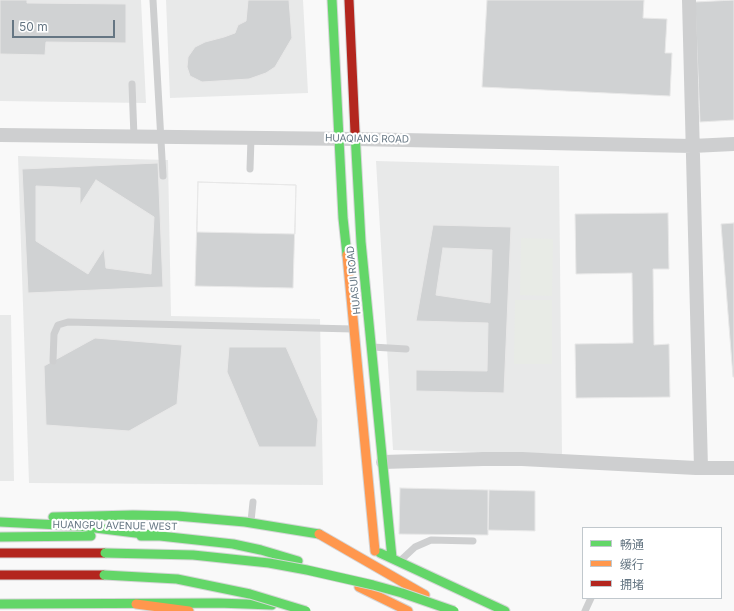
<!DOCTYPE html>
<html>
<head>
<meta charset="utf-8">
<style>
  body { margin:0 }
  #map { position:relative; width:734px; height:611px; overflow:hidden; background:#f9f9f9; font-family:Inter,"Noto Sans SC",sans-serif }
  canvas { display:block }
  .legend { position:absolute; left:582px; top:527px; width:140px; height:72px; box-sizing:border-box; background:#fff; border:1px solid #c1c8cd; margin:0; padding:5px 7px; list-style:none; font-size:12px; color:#657683 }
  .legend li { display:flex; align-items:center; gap:8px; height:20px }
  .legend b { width:20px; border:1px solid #c1c8cd }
  .scale { position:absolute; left:12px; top:20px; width:103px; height:18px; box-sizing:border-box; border:2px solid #657683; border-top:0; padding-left:5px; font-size:12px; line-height:14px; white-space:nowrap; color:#657683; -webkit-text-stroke:3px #fff; paint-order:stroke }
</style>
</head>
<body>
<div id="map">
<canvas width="734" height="611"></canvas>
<ul class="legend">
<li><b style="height:5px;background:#63d668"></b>畅通</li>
<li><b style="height:5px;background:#ff974d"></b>缓行</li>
<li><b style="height:5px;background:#b3261e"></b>拥堵</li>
</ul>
<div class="scale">50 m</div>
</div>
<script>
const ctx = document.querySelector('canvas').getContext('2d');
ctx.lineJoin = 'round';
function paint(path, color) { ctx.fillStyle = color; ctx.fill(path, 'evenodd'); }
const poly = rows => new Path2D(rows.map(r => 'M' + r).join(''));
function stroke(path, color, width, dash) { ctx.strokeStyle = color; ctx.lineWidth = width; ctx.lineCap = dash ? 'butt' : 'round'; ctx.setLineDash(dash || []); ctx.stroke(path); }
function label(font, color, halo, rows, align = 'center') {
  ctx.font = font + ' Inter,sans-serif'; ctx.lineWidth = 4; ctx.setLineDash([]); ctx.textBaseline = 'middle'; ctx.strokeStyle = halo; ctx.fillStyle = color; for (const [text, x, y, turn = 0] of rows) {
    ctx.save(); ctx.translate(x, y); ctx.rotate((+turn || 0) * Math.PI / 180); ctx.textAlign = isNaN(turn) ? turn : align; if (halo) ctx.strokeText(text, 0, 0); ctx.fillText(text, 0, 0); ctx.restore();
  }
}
const built = poly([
  [0,0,141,0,146,103,0,101],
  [166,0,303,0,308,93,170,98],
  [18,156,168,160,171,316,320,319,323,485,29,483],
  [376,161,559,166,562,454,393,450],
  [0,315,11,315,14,481,0,481]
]);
const green = poly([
  [521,238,553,239,552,296,520,295],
  [515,300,552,300,552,364,514,364]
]);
const building = poly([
  [0,0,27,0,27,3,126,4,126,43,46,42,45,55,0,54,0,0],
  [248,0,289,0,292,38,275,67,266,73,249,79,202,82,190,76,187,67,188,57,195,47,205,42,224,37,235,33,238,25,246,21,248,0],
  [487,0,644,0,643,18,667,19,665,53,672,53,670,96,482,87,487,0],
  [734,0,734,120,700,122,695,2,734,0],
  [158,163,163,287,28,293,22,169,158,163],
  [96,180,154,217,151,274,106,268,104,249,88,274,36,241,36,186,80,188,80,205,96,180],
  [198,182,296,185,293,288,195,286,198,182],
  [198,182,296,185,295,234,197,232,198,182],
  [668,213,669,269,653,269,654,345,669,344,670,397,576,398,575,344,633,343,632,273,576,274,575,214,668,213],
  [734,223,734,377,733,377,721,224,734,223],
  [433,225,511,227,504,393,416,391,416,370,487,371,488,323,416,321,433,225],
  [443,248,492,250,490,303,436,295,443,248],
  [95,338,182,345,177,404,129,431,46,425,44,366,95,338],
  [229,347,286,347,318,420,316,447,259,447,227,372,229,347],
  [400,488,488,490,488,535,399,534,400,488],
  [489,490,535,491,535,531,488,530,489,490]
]);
const lane = poly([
  [153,0,163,176],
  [132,84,134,137],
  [250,169,251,138],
  [372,347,406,349],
  [53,361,54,334,58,325,68,322,353,329],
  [251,521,253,502],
  [401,560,415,547,431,540,473,541],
  [585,611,591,598]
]);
const street = poly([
  [689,0,701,468],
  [0,135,355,139,692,146,734,144],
  [383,462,483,459,522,459,696,468,734,468]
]);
const fast = poly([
  [332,0,343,218,347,255],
  [355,132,361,242,392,558],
  [53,517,133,515,177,516,245,522,319,534],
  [0,522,79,526,160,536],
  [141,536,160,536,233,544,261,550,298,561],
  [0,537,91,536],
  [380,553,505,611],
  [0,604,218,603,272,605]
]);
const slow = poly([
  [347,255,375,551],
  [319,534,425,595],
  [359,587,408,611],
  [136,604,189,611]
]);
const jam = poly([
  [349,0,355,132],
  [0,553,105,553],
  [0,575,104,575]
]);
const fastBridge = poly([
  [105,553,193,555,269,563,307,570,373,585,402,593,454,611],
  [104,575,177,579,250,594,306,611]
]);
const streetNames = [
  ["HUAQIANG ROAD",367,139,1],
  ["HUASUI ROAD",354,280,-96],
  ["HUANGPU AVENUE WEST",115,526,1]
];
paint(built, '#e8e9e9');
paint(green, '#e8ebe6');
paint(building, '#d0d2d3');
stroke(building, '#e8e8e8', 1);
stroke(fast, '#d5d6d7', 11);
stroke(slow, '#d5d6d7', 11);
stroke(jam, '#d5d6d7', 11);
stroke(lane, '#cecfd0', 7);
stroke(street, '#cecfd0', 14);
stroke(fast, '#63d668', 9);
stroke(slow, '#ff974d', 9);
stroke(jam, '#b3261e', 9);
stroke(fastBridge, '#d5d6d6', 11, []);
stroke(fastBridge, '#63d668', 9);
label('10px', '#657683', '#fff', streetNames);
</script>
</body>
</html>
